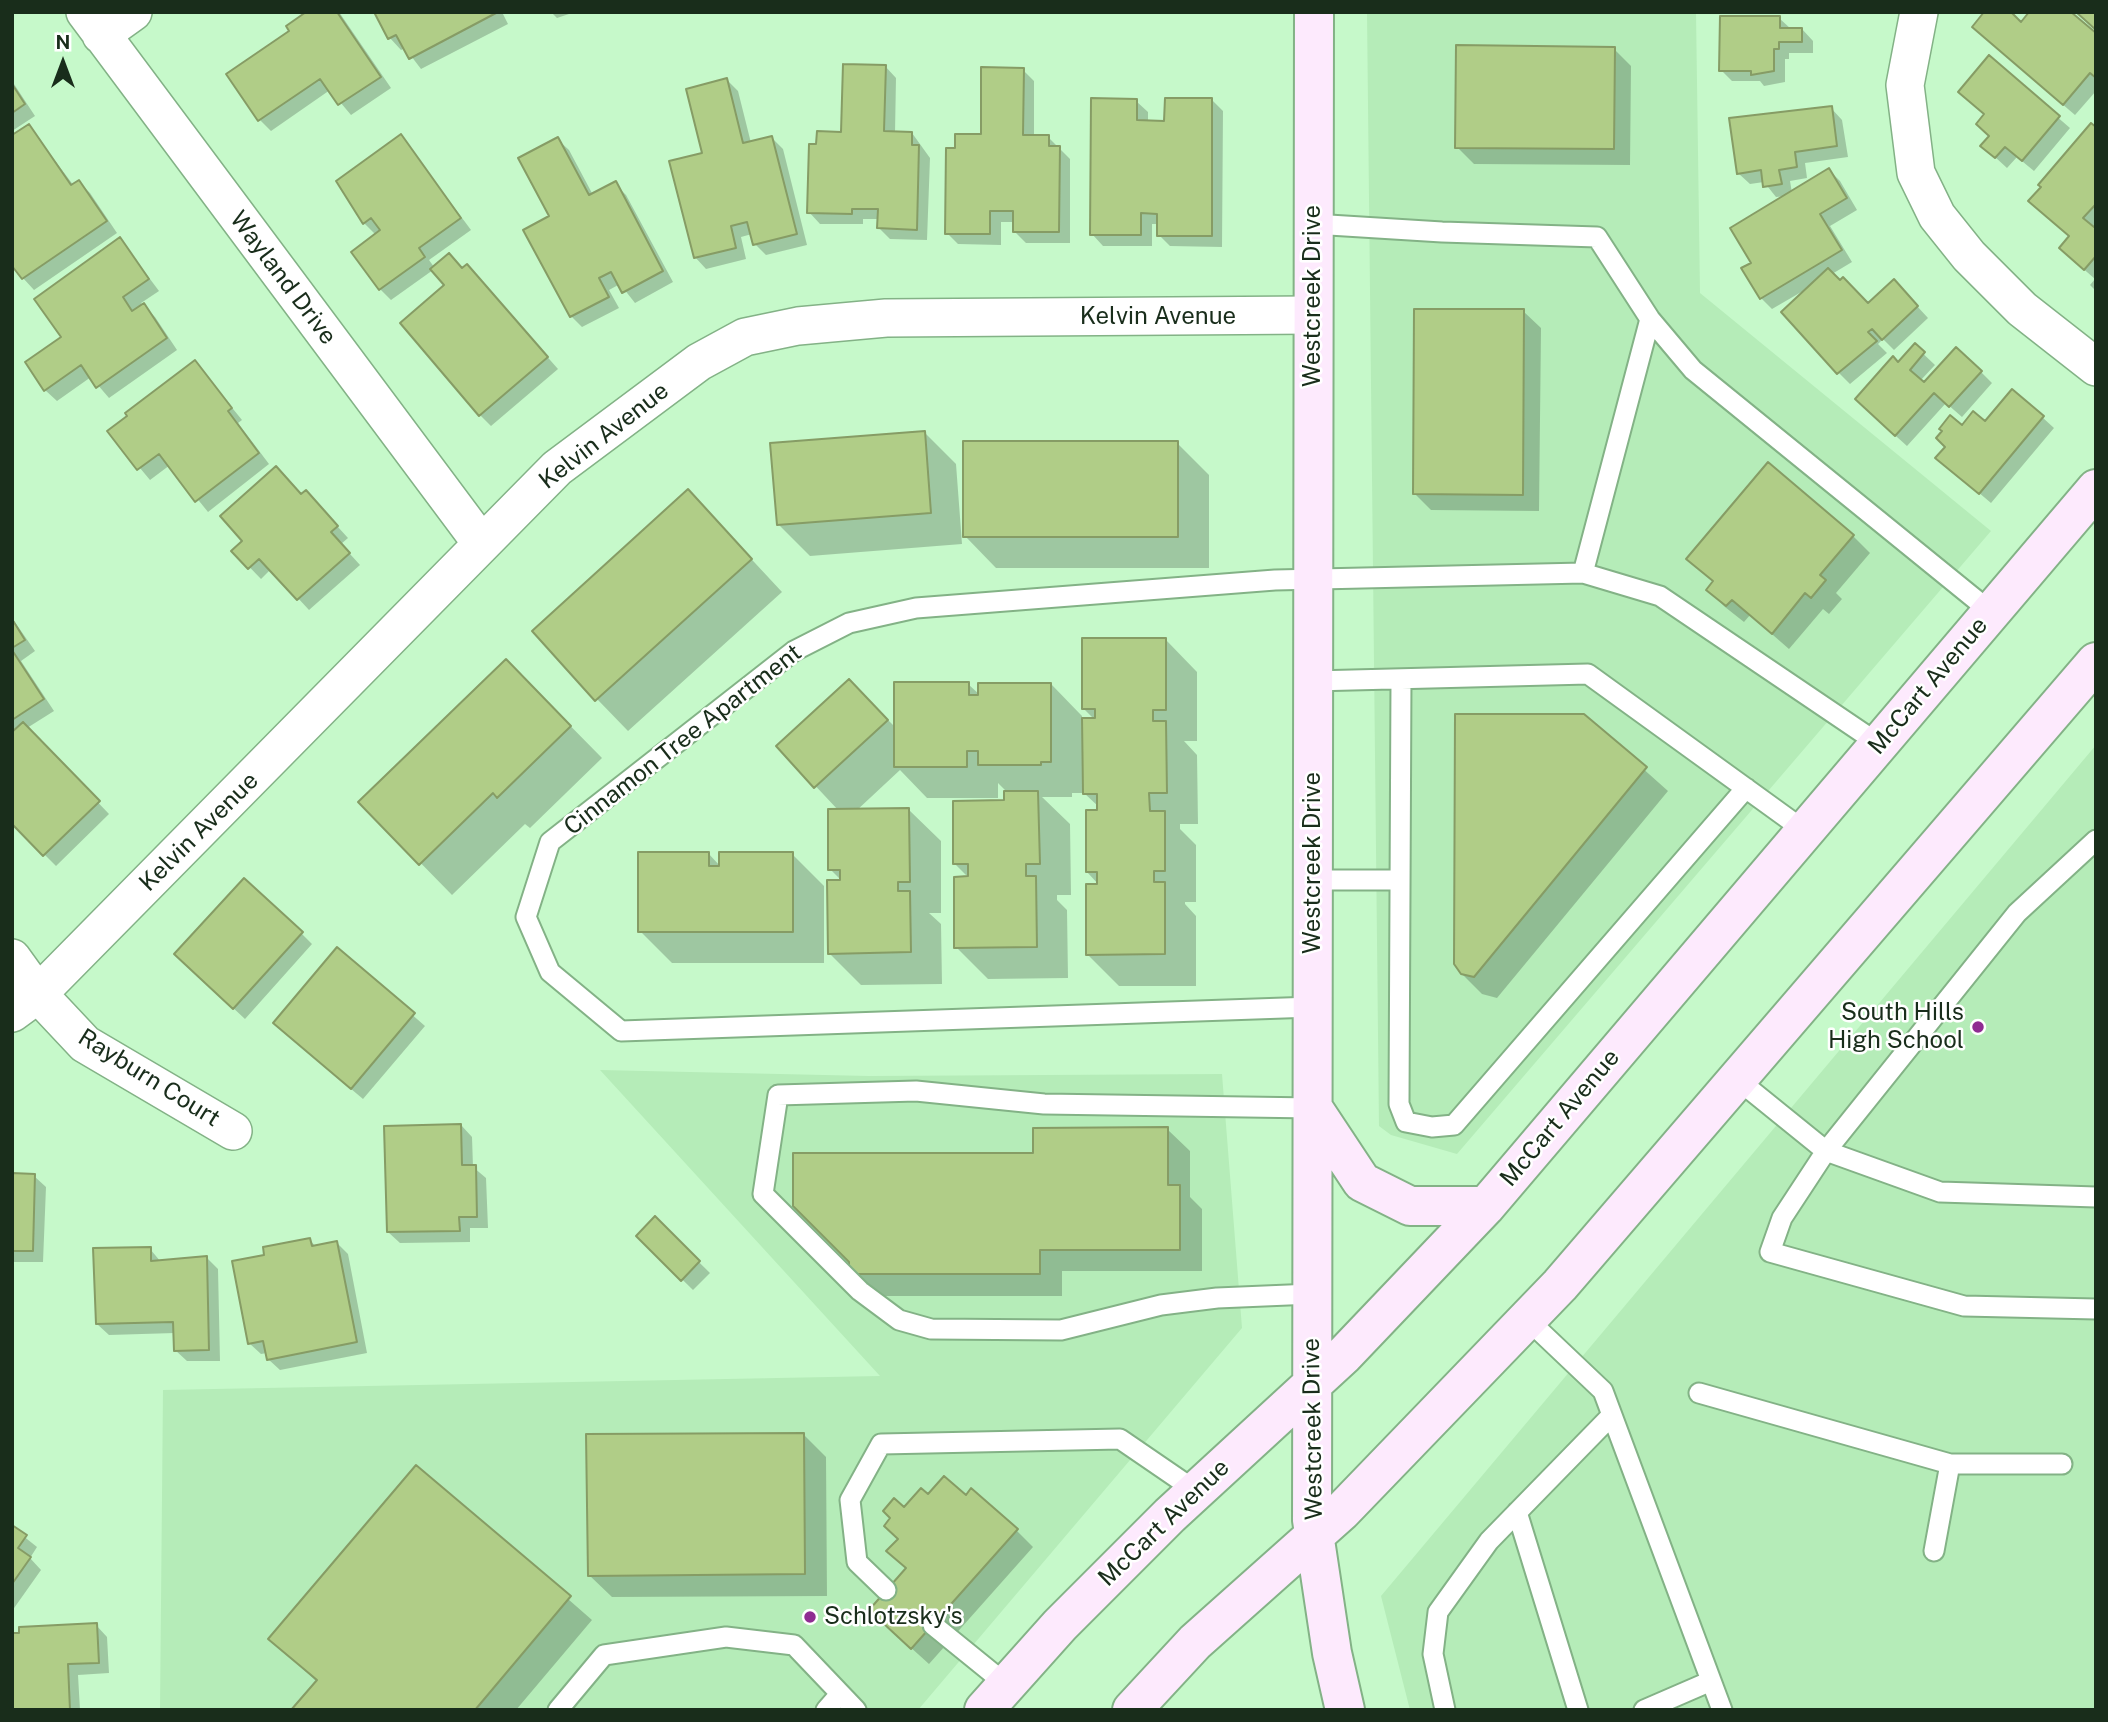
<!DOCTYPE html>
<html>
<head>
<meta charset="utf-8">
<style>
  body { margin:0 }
  #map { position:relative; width:2108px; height:1722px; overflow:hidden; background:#c6f9ca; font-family:"Public Sans",sans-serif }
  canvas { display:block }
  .frame { position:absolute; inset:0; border:14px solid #192d1b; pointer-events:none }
  .north { position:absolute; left:28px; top:28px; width:70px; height:70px; -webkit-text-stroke:5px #fff; paint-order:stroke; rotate:0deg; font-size:19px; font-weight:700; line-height:28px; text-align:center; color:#192d1b }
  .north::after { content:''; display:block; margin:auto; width:24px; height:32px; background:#192d1b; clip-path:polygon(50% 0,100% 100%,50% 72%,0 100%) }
</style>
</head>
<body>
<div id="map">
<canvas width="2108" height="1722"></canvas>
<div class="frame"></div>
<div class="north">N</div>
</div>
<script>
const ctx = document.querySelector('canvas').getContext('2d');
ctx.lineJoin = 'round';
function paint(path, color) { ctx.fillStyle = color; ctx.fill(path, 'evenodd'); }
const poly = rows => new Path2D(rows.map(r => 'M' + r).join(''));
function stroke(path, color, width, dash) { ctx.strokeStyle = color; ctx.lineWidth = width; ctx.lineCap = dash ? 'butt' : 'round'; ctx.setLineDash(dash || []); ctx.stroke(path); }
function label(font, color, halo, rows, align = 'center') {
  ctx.font = font + ' "Public Sans",sans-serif'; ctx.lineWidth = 5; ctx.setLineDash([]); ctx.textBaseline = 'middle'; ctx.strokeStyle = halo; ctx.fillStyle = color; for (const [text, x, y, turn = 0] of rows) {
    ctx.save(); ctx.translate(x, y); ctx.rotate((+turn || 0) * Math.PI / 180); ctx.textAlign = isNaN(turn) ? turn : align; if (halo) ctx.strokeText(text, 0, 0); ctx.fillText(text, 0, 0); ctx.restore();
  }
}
const built = poly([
  [1367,12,1696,12,1700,293,1991,531,1457,1154,1391,1135,1379,1126],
  [2096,745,2096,1710,1410,1710,1381,1596],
  [600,1070,869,1076,1222,1074,1242,1328,918,1710,160,1710,163,1390,880,1376]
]);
const shadow = poly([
  [309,12,339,12,391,88,351,115,330,90,271,131,260,120,292,31],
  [376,12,502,12,508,24,421,69,405,48,401,50,390,38],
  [551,12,575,12,557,18],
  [1779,18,1791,29,1802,29,1813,41,1813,53,1789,53,1789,59,1785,59,1785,82,1764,86,1760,81,1732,81,1721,70],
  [2021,24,2096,36,2096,91,2075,115,1985,38],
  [1614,49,1631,66,1630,165,1474,164,1457,147],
  [1989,58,2070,128,2034,171,2017,157,2007,168,1983,146,1991,136,1985,115,1960,92],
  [885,66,896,78,895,133,912,133,930,158,927,240,890,239,879,228,879,219,863,219,863,224,820,224,809,212,818,145,843,133],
  [1023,70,1034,81,1034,137,1048,137,1070,159,1070,243,1026,243,1015,232,1015,222,1001,222,1001,245,958,244,947,233,957,149,982,136],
  [727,80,738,91,751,143,772,138,783,149,807,245,766,255,755,244,752,234,741,237,746,259,706,269,695,257,704,154],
  [12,81,35,116,12,131],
  [1212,100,1223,111,1222,247,1170,246,1159,235,1159,224,1152,224,1152,246,1103,246,1092,234,1136,101,1148,112,1148,122,1166,123],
  [1831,108,1842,120,1848,157,1805,163,1807,178,1790,181,1792,193,1829,170,1840,181,1857,210,1830,226,1852,262,1832,274,1868,305,1905,293,1928,318,1894,350,1883,339,1878,344,1887,353,1850,384,1838,372,1803,291,1772,309,1761,298,1753,264,1787,196,1776,197,1764,182,1750,184,1738,173],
  [29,126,74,186,79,182,90,193,117,233,34,290,23,278],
  [2096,130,2096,291,2090,285,2095,279,2072,259,2071,237],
  [401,136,471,230,429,260,434,267,463,270,467,266,558,369,491,426,480,415,446,285,433,270,391,300,380,289,376,235,364,223],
  [557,139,569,150,593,195,615,184,626,195,673,282,635,303,620,284,609,290,619,308,582,327,571,316,552,217],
  [120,239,159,291,141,303,155,317,177,350,109,398,91,377,57,401,45,390,63,338],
  [1523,311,1541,328,1539,511,1431,510,1414,493],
  [1915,346,1935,365,1920,381,1924,385,1981,372,1992,383,1962,417,1946,403,1907,446,1868,411],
  [195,362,242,420,238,423,269,464,208,512,170,465,150,480,110,432],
  [2042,417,2054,428,1991,503,1938,458,1947,447,1944,431],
  [924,432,956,464,962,544,810,556,778,524],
  [1177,443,1209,475,1209,568,996,568,965,536],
  [688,491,782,592,628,731,597,699],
  [302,496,317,504,348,538,341,544,360,565,309,610,271,569,261,579,234,551],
  [1853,536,1870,553,1836,593,1842,599,1829,614,1823,609,1789,649,1750,615,1744,622,1725,607,1708,590,1714,583,1689,559],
  [12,618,35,651,21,661,54,711,27,728,109,814,56,866,12,822],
  [1166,640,1197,672,1197,741,1184,741,1197,755,1198,824,1180,824,1180,829,1196,845,1196,902,1185,902,1185,904,1196,916,1196,986,1119,986,1087,954,1099,885,1087,872,1099,807,1084,793,1072,793,1072,797,1042,797,1070,824,1071,895,1057,895,1057,900,1067,910,1068,978,988,979,956,947,969,878,955,864,1006,802,1008,793,998,783,998,798,927,798,900,770,856,811,909,810,941,841,941,913,929,913,941,924,942,984,861,985,829,953,843,882,830,869,839,811,778,746,849,681,896,728,968,684,980,695,1051,684,1082,716,1082,720,1095,720,1083,708],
  [538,693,602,758,530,828,525,824,452,895,361,802],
  [1584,716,1668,791,1497,998,1482,994,1459,971],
  [708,853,721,867,792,854,824,886,824,963,672,963,640,931],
  [301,933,312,944,245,1019,187,965],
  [338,950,425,1026,363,1099,286,1034],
  [461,1125,472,1137,473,1167,486,1178,488,1228,470,1228,470,1242,400,1243,388,1232],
  [1167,1129,1190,1151,1190,1197,1202,1209,1202,1271,1062,1271,1062,1296,873,1296,851,1273],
  [12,1175,34,1176,46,1187,43,1262,12,1262],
  [655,1219,710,1273,693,1290,638,1236],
  [310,1240,316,1247,337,1243,348,1254,367,1353,280,1370,268,1359,267,1353,261,1354,249,1343,266,1257],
  [150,1249,161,1262,207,1258,218,1269,220,1361,187,1361,175,1350,175,1333,109,1335,97,1324],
  [803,1434,826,1457,827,1596,612,1597,589,1575],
  [417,1467,592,1620,516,1710,294,1710,317,1682,271,1639],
  [928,1497,966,1497,1017,1531,1033,1547,929,1664,888,1627,907,1570,888,1551,899,1539,905,1510],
  [12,1527,37,1547,30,1558,41,1570,12,1611],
  [96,1625,107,1637,109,1673,78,1675,80,1710,12,1710]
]);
const building = poly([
  [306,12,337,12,381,77,338,105,320,79,258,121,226,74,289,31,286,26,306,12],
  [374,12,498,12,409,59,396,35,388,39,374,12],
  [1984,12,2011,12,2021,22,2029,12,2071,12,2096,33,2096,78,2090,73,2063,105,1972,27,1984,12],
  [2076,12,2096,12,2096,30,2076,12],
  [1720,16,1780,16,1780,28,1802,28,1802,42,1779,42,1779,49,1774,49,1774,71,1751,75,1751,71,1719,71,1720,16],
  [1456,45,1615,47,1614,149,1455,148,1456,45],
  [1989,55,2060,116,2022,161,2005,147,1995,158,1980,146,1989,136,1976,124,1984,114,1958,92,1989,55],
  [843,64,886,65,884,131,912,132,912,145,919,145,917,230,877,228,878,209,852,209,852,214,807,213,809,144,816,144,817,131,841,132,843,64],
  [981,67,1024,68,1023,135,1049,135,1049,146,1060,146,1059,232,1013,232,1013,211,990,211,990,234,945,234,946,148,955,148,955,134,981,134,981,67],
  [727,78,743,143,772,136,797,234,753,245,747,222,731,226,736,248,694,258,669,161,702,153,686,89,727,78],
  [12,84,25,104,12,113,12,84],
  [1091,98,1137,99,1137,120,1164,121,1165,98,1212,98,1212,236,1157,236,1157,214,1141,213,1141,235,1090,235,1091,98],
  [1832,106,1837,146,1795,152,1797,167,1779,170,1782,184,1763,187,1761,170,1737,174,1729,118,1832,106],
  [2091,123,2096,127,2096,204,2083,218,2094,227,2096,224,2096,256,2084,270,2059,248,2069,236,2028,201,2041,187,2038,185,2091,123],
  [29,124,71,185,79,180,107,221,22,279,12,266,12,135,29,124],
  [401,134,461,218,419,248,425,257,379,290,351,252,380,230,371,218,363,224,336,181,401,134],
  [558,137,589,195,616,181,663,271,622,293,611,272,599,278,609,297,570,317,523,230,549,216,518,158,558,137],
  [1829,168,1847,198,1820,214,1842,250,1760,299,1741,268,1751,263,1730,228,1829,168],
  [120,237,149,279,123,297,132,311,144,303,167,338,96,388,81,365,44,391,25,362,61,337,34,299,120,237],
  [449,253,462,268,467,264,548,357,479,416,400,323,444,285,430,269,449,253],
  [1828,268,1840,280,1843,277,1868,303,1894,279,1918,306,1882,340,1872,329,1868,332,1877,341,1837,374,1781,312,1828,268],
  [1414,309,1524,309,1523,495,1413,494,1414,309],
  [1915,343,1925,352,1910,370,1924,382,1956,347,1982,371,1949,407,1934,393,1895,436,1855,399,1893,356,1898,362,1915,343],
  [195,360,232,408,228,411,259,453,195,502,159,454,137,470,107,431,127,416,125,413,195,360],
  [2012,389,2044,416,1979,494,1935,458,1945,447,1936,438,1942,431,1939,429,1950,415,1962,425,1973,411,1985,421,2012,389],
  [925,431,931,513,777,525,770,443,925,431],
  [963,441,1178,441,1178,537,963,537,963,441],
  [1768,462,1854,535,1820,575,1826,580,1811,598,1805,593,1772,634,1732,600,1726,606,1706,590,1713,581,1686,559,1768,462],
  [276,466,301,494,306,490,338,526,331,532,350,553,297,600,259,559,248,569,231,551,242,541,220,516,276,466],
  [688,489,752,559,595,701,532,631,688,489],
  [12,619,25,640,12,648,12,619],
  [1082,638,1166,638,1166,710,1153,710,1153,721,1166,721,1167,793,1149,793,1150,811,1165,811,1165,871,1154,871,1154,882,1165,882,1165,954,1086,955,1086,884,1097,884,1097,872,1086,872,1086,810,1097,810,1097,794,1083,794,1082,718,1095,718,1095,709,1082,709,1082,638],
  [12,650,44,699,12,720,12,650],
  [506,659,571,726,497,798,493,793,419,865,358,802,506,659],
  [849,679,888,720,814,788,776,746,849,679],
  [894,682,969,682,969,695,978,695,978,683,1051,683,1051,762,1041,762,1041,765,978,765,978,751,967,751,967,767,894,767,894,682],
  [1455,714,1584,714,1647,767,1474,977,1461,974,1454,964,1455,714],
  [23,722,100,801,43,856,12,824,12,732,23,722],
  [1004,791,1038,791,1040,864,1026,864,1026,876,1036,876,1037,947,954,948,954,877,968,876,968,864,953,864,953,801,1004,800,1004,791],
  [909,808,910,882,898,882,898,891,910,891,911,952,828,954,827,880,840,880,840,870,828,870,828,809,909,808],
  [638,852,709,852,709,866,719,866,719,852,793,852,793,932,638,932,638,852],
  [244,878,303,932,233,1009,174,954,244,878],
  [337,947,415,1013,351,1089,273,1023,337,947],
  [461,1124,462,1165,476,1165,477,1217,459,1217,460,1231,387,1232,384,1126,461,1124],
  [1168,1127,1168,1185,1180,1185,1180,1250,1040,1250,1040,1274,849,1274,849,1262,793,1206,793,1153,1033,1153,1033,1128,1168,1127],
  [12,1173,35,1174,33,1251,12,1251,12,1173],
  [655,1216,700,1261,681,1281,636,1236,655,1216],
  [310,1238,312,1246,337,1241,357,1342,267,1360,263,1341,248,1344,232,1261,264,1255,263,1247,310,1238],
  [151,1247,151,1261,207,1256,209,1350,174,1351,173,1322,96,1324,93,1248,151,1247],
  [804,1433,805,1574,588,1576,586,1434,804,1433],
  [416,1465,571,1596,475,1710,291,1710,317,1680,268,1639,416,1465],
  [944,1476,966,1495,971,1488,1018,1529,911,1649,869,1610,906,1568,886,1551,898,1539,884,1526,890,1518,883,1511,894,1498,904,1507,921,1488,928,1494,944,1476],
  [12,1525,27,1535,18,1548,31,1557,12,1584,12,1525],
  [97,1623,99,1663,68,1664,70,1710,12,1710,12,1633,19,1633,19,1627,97,1623]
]);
const lane = poly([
  [1313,224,1442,232,1597,237,1650,319,1693,370,1991,612],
  [1583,573,1650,319],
  [1401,679,1399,1104,1406,1122,1432,1127,1454,1125,1746,788],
  [1313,681,1588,674,1805,831],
  [2096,840,2017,913,1826,1151,1782,1218,1770,1252,1964,1306,2096,1309],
  [1313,880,1399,880],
  [1313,1007,621,1031,550,972,526,917,550,842,794,651,849,623,916,608,1275,580,1583,573,1660,596,1879,744],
  [1737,1079,1826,1151,1940,1192,2096,1197],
  [1312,1294,1217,1298,1161,1305,1061,1330,931,1329,899,1320,860,1291,763,1194,778,1095,916,1091,1044,1104,1313,1108],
  [1526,1318,1603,1391,1722,1710],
  [1699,1393,1950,1464,2062,1464],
  [1517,1512,1578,1710],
  [1934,1551,1950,1464],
  [886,1590,857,1562,850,1500,881,1444,1120,1439,1196,1491],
  [933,1625,1007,1685],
  [558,1710,604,1655,726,1637,794,1645,856,1710],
  [826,1710,840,1694],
  [1445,1710,1433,1654,1438,1612,1489,1541,1612,1415],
  [1644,1710,1711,1681]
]);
const street = poly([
  [85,12,482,544],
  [1919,12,1905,85,1916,173,1937,216,1969,256,2022,309,2096,367],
  [101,35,133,12],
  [12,958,38,994,85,1044,233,1131],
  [12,1013,38,994,557,468,699,362,745,337,798,326,886,318,1313,315]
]);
const secondary = poly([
  [1314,12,1312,1520,1332,1653,1345,1710],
  [1313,1108,1362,1182,1410,1206,1486,1206],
  [984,1710,1060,1625,1170,1515,1344,1355,1486,1206,2096,489],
  [1132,1710,1195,1642,1342,1511,1560,1285,2096,662]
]);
const markers = [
  [1978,1027,7,"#8f2c92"],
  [810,1617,7,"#8f2c92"]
];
const streetNames = [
  ["Wayland Drive",283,278,53],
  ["Westcreek Drive",1313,296,-90],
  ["Kelvin Avenue",1158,317],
  ["Kelvin Avenue",604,436,-38],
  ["McCart Avenue",1928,686,-50],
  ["Cinnamon Tree Apartment",683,740,-38],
  ["Kelvin Avenue",199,832,-45],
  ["Westcreek Drive",1313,863,-90],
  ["Rayburn Court",149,1078,32],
  ["McCart Avenue",1560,1118,-50],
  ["Westcreek Drive",1313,1429,-91],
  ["McCart Avenue",1164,1523,-44]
];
const poiNames = [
  ["South Hills",1964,1013],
  ["High School",1964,1041],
  ["Schlotzsky's",824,1617,"left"]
];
paint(built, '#b5ecb8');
paint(shadow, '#0003');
paint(building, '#b0cd87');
stroke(building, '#869c65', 2);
stroke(lane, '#83b286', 23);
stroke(street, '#83b286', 40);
stroke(secondary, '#83b286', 42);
stroke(lane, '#fff', 19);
stroke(street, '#fff', 37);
stroke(secondary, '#fdeafd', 38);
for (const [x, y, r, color] of markers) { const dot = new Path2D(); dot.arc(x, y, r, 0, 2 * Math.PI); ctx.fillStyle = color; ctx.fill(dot); stroke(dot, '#fff', 2.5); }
label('24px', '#192d1b', '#fff', streetNames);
label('24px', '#192d1b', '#fff', poiNames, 'right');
</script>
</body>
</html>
